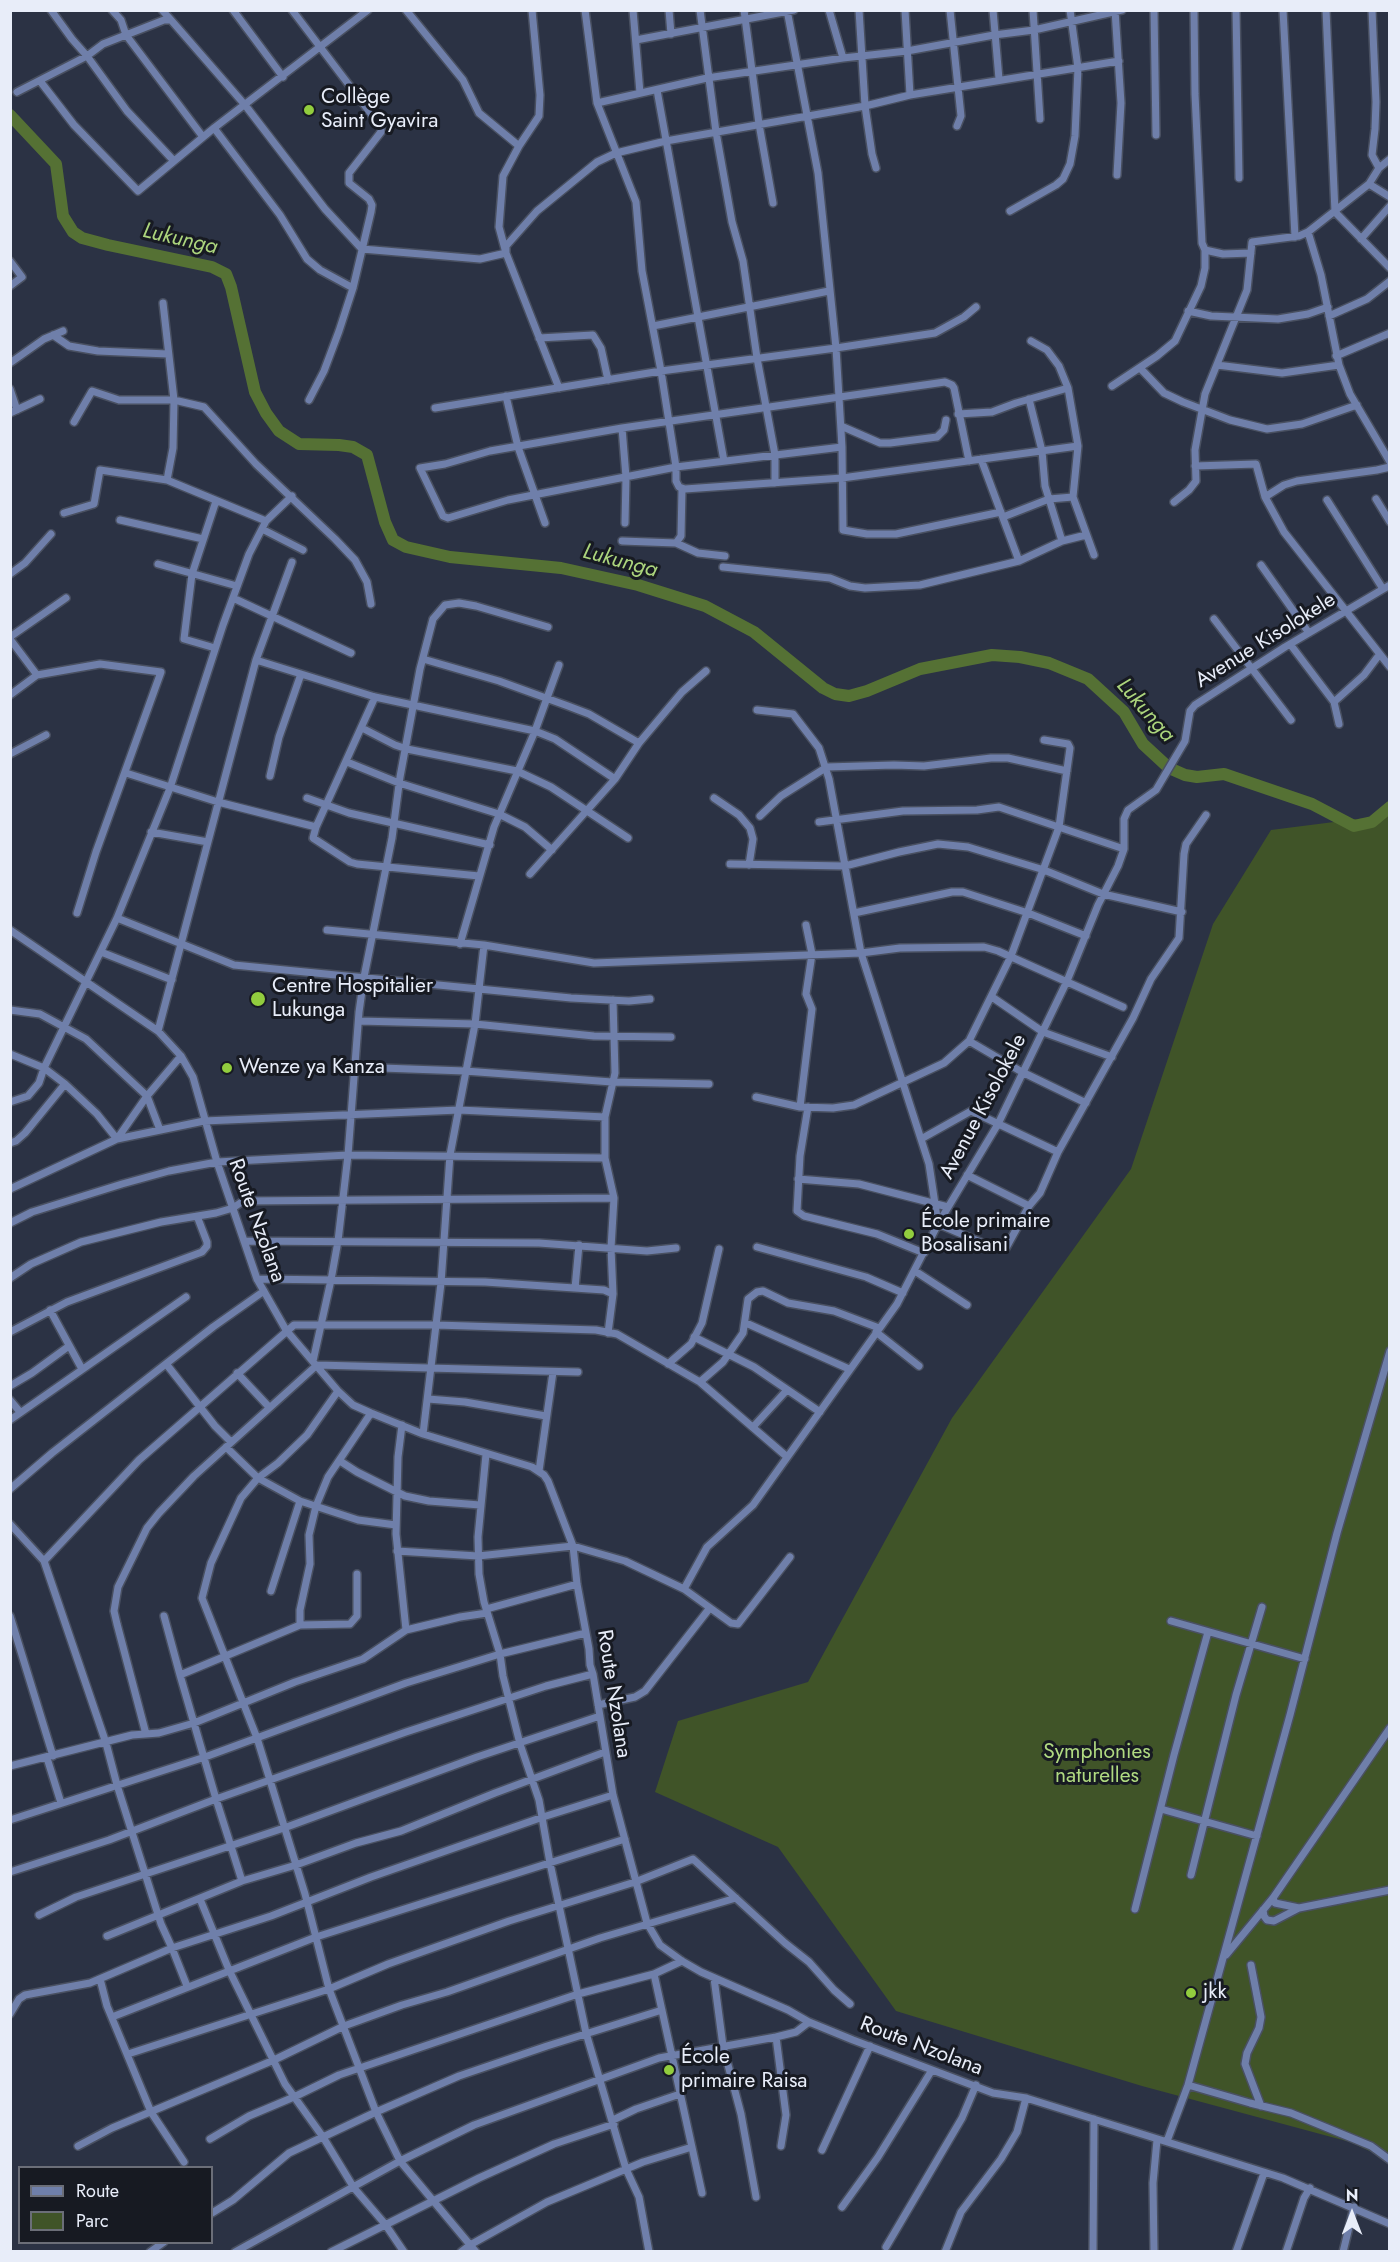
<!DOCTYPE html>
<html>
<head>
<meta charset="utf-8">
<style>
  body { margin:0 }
  #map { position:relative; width:1400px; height:2262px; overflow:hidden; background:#2b3244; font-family:Jost,sans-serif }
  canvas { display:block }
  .frame { position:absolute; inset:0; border:12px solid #e8edf9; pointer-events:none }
  .legend { position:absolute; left:18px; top:2166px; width:195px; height:78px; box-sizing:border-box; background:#171a22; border:2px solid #6b6e78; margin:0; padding:8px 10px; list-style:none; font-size:18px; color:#e8edf9 }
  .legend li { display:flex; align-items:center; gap:12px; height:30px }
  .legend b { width:30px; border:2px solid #6b6e78 }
  .north { position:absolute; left:1322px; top:2184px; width:60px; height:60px; -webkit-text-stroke:4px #171a22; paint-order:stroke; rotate:0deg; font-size:16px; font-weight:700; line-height:24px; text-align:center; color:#e8edf9 }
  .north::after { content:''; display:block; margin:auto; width:21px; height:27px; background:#e8edf9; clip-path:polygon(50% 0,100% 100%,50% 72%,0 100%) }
</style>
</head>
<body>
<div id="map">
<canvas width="1400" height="2262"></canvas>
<div class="frame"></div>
<ul class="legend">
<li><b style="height:8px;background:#6f7faa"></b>Route</li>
<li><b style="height:16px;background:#405428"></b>Parc</li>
</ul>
<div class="north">N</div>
</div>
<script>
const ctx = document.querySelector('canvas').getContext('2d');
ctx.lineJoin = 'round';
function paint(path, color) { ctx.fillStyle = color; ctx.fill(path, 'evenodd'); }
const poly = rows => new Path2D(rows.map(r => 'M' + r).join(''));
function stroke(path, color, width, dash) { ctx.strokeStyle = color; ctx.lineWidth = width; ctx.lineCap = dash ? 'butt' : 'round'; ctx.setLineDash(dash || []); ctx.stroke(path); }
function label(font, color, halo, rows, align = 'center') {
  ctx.font = font + ' Jost,sans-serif'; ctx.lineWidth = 6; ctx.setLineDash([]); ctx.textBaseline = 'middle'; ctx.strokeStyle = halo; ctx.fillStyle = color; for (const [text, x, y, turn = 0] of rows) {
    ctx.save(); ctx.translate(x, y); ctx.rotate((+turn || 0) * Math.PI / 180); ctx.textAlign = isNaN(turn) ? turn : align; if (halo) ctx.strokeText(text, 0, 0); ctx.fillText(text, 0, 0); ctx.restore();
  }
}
const green = poly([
  [1389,815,1389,2160,1350,2142,1142,2086,896,2011,778,1847,655,1792,678,1721,808,1682,952,1418,1131,1169,1213,924,1271,830]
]);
const river = poly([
  [10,115,56,164,63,216,73,232,82,238,108,245,212,267,226,274,231,287,255,392,266,413,279,431,299,444,339,445,353,447,367,455,385,522,393,540,406,547,450,557,561,568,638,585,705,606,754,632,823,688,835,694,849,696,867,691,920,669,992,655,1020,657,1049,663,1088,679,1124,712,1143,744,1169,768,1185,775,1197,777,1224,774,1312,804,1354,826,1372,822,1390,807]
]);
const street = poly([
  [51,10,72,39,87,56,127,111,174,161],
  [112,10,121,20,126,35,203,137],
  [162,10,171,20],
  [233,10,283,77],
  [292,10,381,127,381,132,349,173,349,183,369,199,372,205,371,212,353,288,339,331,324,371,309,400],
  [406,10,463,80,479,113,519,146],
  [532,10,540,95,539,116,519,146,503,176,499,227,506,253,559,388],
  [585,10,597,103,636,202,642,271,661,371,676,467,676,481,679,487,685,489,842,478,1078,446],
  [633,10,640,93],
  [669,10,671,34],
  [700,10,716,132,732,222,743,261,757,358,775,455,775,483],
  [744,10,759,124,773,203],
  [787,10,818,173,836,348,842,447,843,530,867,534,896,534,1001,512],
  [829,10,843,58],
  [859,10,865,106,872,154,876,168],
  [905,10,910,95],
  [950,10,961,116,957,126],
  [993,10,999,79],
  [1033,10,1040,119],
  [1115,10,1121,103,1117,175],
  [1154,10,1156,135],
  [1236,10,1239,178],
  [1283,10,1295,237],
  [1326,10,1335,212,1390,268],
  [1372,10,1376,102,1375,129,1372,155,1379,168],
  [636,40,794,10],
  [40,81,74,125,138,191,214,128,368,10],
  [657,90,724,461],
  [17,92,87,56,103,44,164,20,171,20,245,105,325,209,362,249,480,259,506,253],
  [597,103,707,78,843,58,907,51,994,35,1034,30,1122,10],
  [214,128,280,215,307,259,320,270,353,288],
  [1369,184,1390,197],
  [1010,211,1056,185,1063,179,1070,164,1075,136,1078,68,1070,10],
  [1308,232,1321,275,1339,365,1350,394,1390,462],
  [1361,239,1390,206],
  [1205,250,1223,254,1251,253],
  [506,253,506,246,537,211,597,162,616,153,666,141,865,106,910,95,1119,61],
  [10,261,22,277,10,286],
  [163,303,174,400,173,448,167,480],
  [1188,311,1211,316,1278,319,1308,314,1328,307],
  [1329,316,1367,299,1390,281],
  [653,326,829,291],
  [53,335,69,346,98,351,168,354],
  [539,338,593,335,601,348,608,380],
  [1031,341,1047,350,1059,366,1068,388,1078,446,1073,497,1094,555],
  [1336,356,1390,333],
  [10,363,44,339,63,331],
  [1217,365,1282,373,1339,365],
  [1140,368,1164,393,1183,402,1230,420,1267,429,1302,424,1357,405],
  [1112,386,1157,356,1175,341,1201,286,1205,268,1205,250,1202,243,1195,94,1194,10],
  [10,389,17,410],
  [506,396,518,447,545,523],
  [1029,399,1042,451,1045,486,1062,541],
  [435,408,661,371,836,348,935,333,964,317,976,307],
  [10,413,40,399],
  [958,414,992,412,1016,403,1068,388],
  [74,422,92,391,119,400,174,400,204,407,256,464,335,539,355,560,367,582,371,604],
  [841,426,880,443,890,443,937,437,944,430,946,420],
  [622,428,626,477,625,523],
  [842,447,676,467,508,500,448,518,443,516,420,468,445,464,490,451,622,428,945,382,952,385,954,388,969,461],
  [981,459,1019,561],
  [1195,466,1256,464,1265,497,1284,532,1390,667],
  [1265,497,1284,485,1297,481,1377,470,1390,467],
  [1376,499,1390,522],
  [1327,500,1383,589],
  [1174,502,1189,490,1196,481,1195,450,1205,394,1247,290,1252,242,1299,236,1308,232,1369,184,1379,168,1390,159],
  [64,513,94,504,100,470,167,480,266,521],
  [1003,517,1049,499,1073,497],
  [120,520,203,539],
  [262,529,303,550],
  [622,541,676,543,698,553,725,556],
  [676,543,681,536,682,489],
  [158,564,237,586],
  [1261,565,1309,633],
  [723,567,830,578,850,586,865,588,920,585,1019,561,1062,541,1086,535],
  [10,574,25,563,51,534],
  [233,598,351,653],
  [1214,619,1291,720],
  [10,637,66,598],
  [10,639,37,675,100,664,161,672,96,852,77,913],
  [1290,644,1334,702,1339,724],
  [215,648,184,639,192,574,216,501],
  [423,659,499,681,568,706,589,714,639,743],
  [256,660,375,697,535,731,555,739,615,779],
  [10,695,37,675],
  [375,697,316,827,313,838,350,862,357,864,479,876],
  [1334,702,1364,675,1379,655],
  [757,710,793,714,819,748,829,779,861,953,929,1164,938,1224,985,1244,1006,1248,1029,1206,1040,1193,1058,1152,1133,1018,1151,979,1179,938,1184,854,1186,844,1206,815],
  [362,728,395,745,407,749,517,771,551,787,628,838],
  [10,754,46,735],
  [347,762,399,783,499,814,525,827,552,850],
  [126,773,218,802,316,827],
  [270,776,279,737,301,674],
  [307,798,349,813,490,845],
  [714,798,739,815,750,828,753,839,749,865],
  [760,816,781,796,827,767,894,765,924,766,991,758,1008,758,1067,771],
  [819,822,903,811,977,810,999,807,1124,849],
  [151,832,208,842],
  [730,864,845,866,899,852,938,844,968,847,1044,870,1103,894,1182,912],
  [530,874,615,779,639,743,682,692,706,671],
  [854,913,952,892,963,892,1028,913,1086,936],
  [117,918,234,965,571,998,629,1001,650,999],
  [10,930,158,1031,181,1056,193,1077,217,1162,257,1279,286,1330,338,1391,353,1405,371,1413,423,1434,532,1467,544,1475,548,1481,573,1546,577,1584,589,1649,590,1665,593,1674,613,1795,647,1923,660,1945,682,1961,701,1972,788,2010,809,2022,853,2040,993,2093,1026,2098,1283,2178,1390,2224],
  [327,930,484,945,594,963,861,953,900,948,984,947,998,951,1123,1007],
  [460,944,494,827,535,731,559,665],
  [101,952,172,980],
  [992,997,1043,1032,1112,1057],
  [10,1010,40,1014,86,1039,147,1096,160,1130],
  [359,1021,475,1024,594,1036,671,1037],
  [158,1031,256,660,292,562],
  [969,1041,1022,1072,1086,1103],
  [10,1054,44,1068,65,1084,97,1114,117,1139,147,1096,181,1056],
  [354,1067,465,1071,612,1082,709,1084],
  [756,1097,800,1107,833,1108,854,1105,944,1063,969,1041,1011,956,1059,827,1070,748,1068,744,1044,740],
  [10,1102,28,1096,39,1083,44,1068,117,918,170,788,223,625,249,554,266,521,292,496],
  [800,1107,812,1009,806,994,812,954,806,925],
  [808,1107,800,1156,797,1211,804,1216,877,1234,924,1253],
  [921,1139,971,1111,1058,1152],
  [10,1143,16,1141,25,1133,65,1084],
  [967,1175,1029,1206],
  [798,1179,859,1184,948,1207],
  [10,1189,117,1139,204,1121,459,1110,605,1117],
  [10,1223,32,1212,122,1184,169,1171,217,1162,348,1155,605,1158],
  [244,1241,539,1243,647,1251,676,1248],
  [757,1247,866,1277,903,1293],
  [915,1271,967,1305],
  [10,1278,31,1264,81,1242,161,1222,216,1213,233,1208,243,1201,614,1198],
  [257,1279,485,1282,604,1290,613,1294],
  [575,1288,579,1245],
  [50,1310,82,1369],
  [746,1323,849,1369],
  [10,1332,67,1302,202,1252,207,1246,207,1242,197,1216],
  [876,1332,919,1366],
  [608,1333,613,1294,611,1248,614,1198,605,1158,605,1117,615,1073,613,1000],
  [694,1337,754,1367,820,1412],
  [313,1361,331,1280,338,1241,348,1155,359,1012,364,977,392,838,400,777,420,669,433,619,445,605,459,603,476,606,548,627],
  [668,1364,691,1344,702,1323,719,1249],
  [167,1365,215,1426,231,1442],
  [237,1373,269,1407],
  [700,1382,723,1362,743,1333,748,1299,757,1292,763,1291,788,1303,834,1311,879,1328],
  [10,1386,32,1373,69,1346],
  [338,1391,307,1435,278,1463,258,1478,241,1498,211,1563,202,1598,257,1738,305,1894,329,1989,376,2112,400,2161,476,2252],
  [428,1399,465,1402,546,1416],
  [10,1400,20,1412],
  [10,1420,186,1297],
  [402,1425,398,1457,396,1534,406,1630],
  [753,1427,787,1390],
  [423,1434,441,1283,450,1155,475,1024,484,945],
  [226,1447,258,1478,300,1501,358,1520,396,1525],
  [486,1454,478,1537,479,1574,484,1602,500,1654,503,1676,520,1744,539,1800,550,1863,586,2033,626,2169,639,2197,649,2252],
  [340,1461,357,1472,405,1496,429,1501,480,1505],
  [539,1471,553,1372],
  [10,1489,52,1453,213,1327,264,1291],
  [10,1524,44,1561,106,1743,117,1785,161,1924,172,1948,271,1916,371,1877,543,1817,613,1795],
  [397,1551,478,1556,573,1546,625,1561,684,1589,707,1547,753,1505,897,1304,938,1224,998,1124,1067,981,1098,905,1118,866,1124,849,1124,819,1128,810,1156,790,1169,768,1185,741,1190,711,1195,705,1285,647,1390,585],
  [44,1561,139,1460,294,1325,436,1325,596,1330,617,1334,700,1382,786,1456],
  [684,1589,731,1623,738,1624,790,1557],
  [271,1591,300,1501],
  [486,1609,577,1584],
  [10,1616,53,1756],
  [164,1616,180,1675],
  [1171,1621,1305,1659],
  [300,1625,300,1610,310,1564,309,1535,316,1506,328,1477,371,1413],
  [598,1705,635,1697,645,1691,709,1609],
  [146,1734,117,1624,114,1611,118,1587,147,1528,159,1513,194,1476,317,1365,578,1372],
  [47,1758,61,1803],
  [10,1766,132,1735,159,1733,194,1723,295,1682,363,1659,406,1630,460,1617,487,1613],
  [1161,1809,1257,1836],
  [10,1820,205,1757,406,1683,500,1654,586,1633],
  [10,1872,109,1840,216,1799,406,1732,546,1686,593,1674],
  [1191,1875,1236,1695,1262,1607],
  [242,1881,216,1799,180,1675,300,1625,350,1624,357,1616,357,1574],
  [1273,1898,1275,1903,1299,1908],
  [200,1899,229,1970,285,2084,323,2137,354,2188,385,2224,404,2252],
  [1135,1909,1174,1755,1208,1632],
  [1263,1910,1264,1916,1267,1920,1274,1921,1299,1908,1390,1890],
  [39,1915,76,1897,284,1828,477,1757,600,1716],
  [107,1936,242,1881,296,1865,356,1843,401,1831,495,1793,605,1752],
  [1226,1955,1273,1898,1390,1728],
  [1251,1965,1261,2017,1259,2028,1247,2053,1245,2064,1261,2106],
  [654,1974,702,2193],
  [714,1978,723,2046,741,2114,756,2197],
  [100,1979,107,2006,151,2112,184,2162],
  [10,2014,19,1999,25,1995,90,1983,172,1948,187,1986],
  [112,2017,316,1937,625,1839],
  [776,2037,786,2115,781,2146],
  [128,2054,329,1989,388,1964,509,1921,635,1882,693,1859,785,1943,809,1962,834,1990,850,2004],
  [1188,2085,1250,2103,1291,2113,1371,2146,1390,2160],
  [613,2120,636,2109,680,2094],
  [210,2139,249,2116,294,2097,339,2075,578,1994,654,1974,682,1961],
  [1167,2141,1188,2085,1290,1715,1337,1533,1390,1351],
  [78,2146,112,2128,274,2060,344,2026,402,2005,447,1992,600,1938,736,1898],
  [822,2150,870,2046],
  [842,2207,878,2157,932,2070],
  [212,2213,233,2200,289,2153,376,2112,459,2076,547,2046,662,2010],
  [886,2247,962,2118,976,2085],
  [150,2252,164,2242],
  [235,2252,400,2161,474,2125,659,2058,776,2037,796,2032,809,2022],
  [331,2252,479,2178,554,2144,614,2124],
  [461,2252,470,2245,547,2202,643,2162,692,2147],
  [945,2252,961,2212,1001,2159,1017,2132,1026,2098],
  [1093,2252,1094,2119],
  [1154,2252,1153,2183,1157,2140],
  [1236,2252,1264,2173],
  [1286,2252,1304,2198,1310,2188],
  [1343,2252,1354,2207]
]);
const markers = [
  [309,110,6,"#92cd3e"],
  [258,999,8,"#92cd3e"],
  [227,1068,6,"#92cd3e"],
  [909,1234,6,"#92cd3e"],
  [1191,1993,6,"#92cd3e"],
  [669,2070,6,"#92cd3e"]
];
const poiNames = [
  ["Collège",321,98],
  ["Saint Gyavira",321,122],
  ["Centre Hospitalier",272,987],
  ["Lukunga",272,1011],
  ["Wenze ya Kanza",239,1068],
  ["École primaire",921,1222],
  ["Bosalisani",921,1246],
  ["jkk",1203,1993],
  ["École",681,2058],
  ["primaire Raisa",681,2082]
];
const streetNames = [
  ["Avenue Kisolokele",1266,641,-32],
  ["Avenue Kisolokele",984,1107,-62],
  ["Route Nzolana",256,1221,70],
  ["Route Nzolana",613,1694,81],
  ["Route Nzolana",921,2047,21]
];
const parkNames = [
  ["Symphonies",1097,1753],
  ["naturelles",1097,1777]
];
const waterNames = [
  ["Lukunga",180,240,13],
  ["Lukunga",620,562,15],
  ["Lukunga",1145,711,49]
];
paint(green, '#405428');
stroke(river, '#557134', 12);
stroke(street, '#495061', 10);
stroke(street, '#6f7faa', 7);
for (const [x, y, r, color] of markers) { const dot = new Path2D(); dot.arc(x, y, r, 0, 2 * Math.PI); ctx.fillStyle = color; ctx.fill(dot); stroke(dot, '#171a22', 2); }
label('21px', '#e8edf9', '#171a22', poiNames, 'left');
label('21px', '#e8edf9', '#171a22', streetNames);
label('21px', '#b0da81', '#171a22', parkNames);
label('italic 22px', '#acd57d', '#171a22', waterNames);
</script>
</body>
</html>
